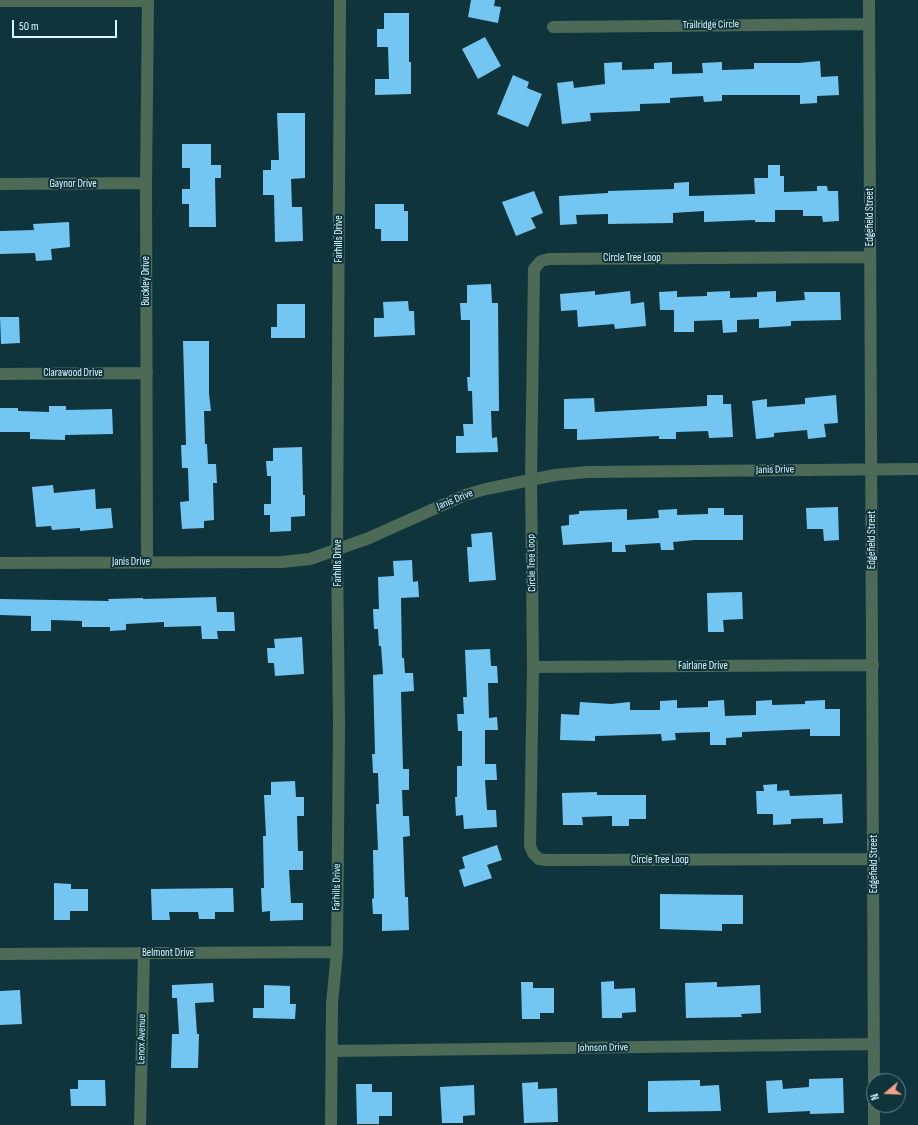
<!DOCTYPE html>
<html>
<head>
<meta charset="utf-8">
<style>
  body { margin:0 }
  #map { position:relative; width:918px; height:1125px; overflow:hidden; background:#0f343c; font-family:"Sofia Sans Condensed",sans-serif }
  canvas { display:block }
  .north { position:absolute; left:866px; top:1073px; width:40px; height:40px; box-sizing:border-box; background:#0f343c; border:1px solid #60828a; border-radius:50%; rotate:251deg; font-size:11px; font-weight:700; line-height:16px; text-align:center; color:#d9f7fe }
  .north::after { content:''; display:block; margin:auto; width:14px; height:18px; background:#f49e89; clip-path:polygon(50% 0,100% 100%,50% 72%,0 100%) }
  .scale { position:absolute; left:12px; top:20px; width:105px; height:18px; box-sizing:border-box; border:2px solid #d9f7fe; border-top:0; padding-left:5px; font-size:12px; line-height:14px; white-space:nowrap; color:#d9f7fe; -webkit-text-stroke:3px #0f343c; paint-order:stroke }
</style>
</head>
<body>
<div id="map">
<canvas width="918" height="1125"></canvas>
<div class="north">N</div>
<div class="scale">50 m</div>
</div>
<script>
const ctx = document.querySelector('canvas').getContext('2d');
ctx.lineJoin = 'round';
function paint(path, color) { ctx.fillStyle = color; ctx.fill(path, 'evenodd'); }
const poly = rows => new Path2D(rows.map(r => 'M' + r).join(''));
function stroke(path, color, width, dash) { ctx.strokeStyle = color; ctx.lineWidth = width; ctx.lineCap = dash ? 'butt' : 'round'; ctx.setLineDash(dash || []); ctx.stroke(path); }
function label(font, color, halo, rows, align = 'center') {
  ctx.font = font + ' "Sofia Sans Condensed",sans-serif'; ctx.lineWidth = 4; ctx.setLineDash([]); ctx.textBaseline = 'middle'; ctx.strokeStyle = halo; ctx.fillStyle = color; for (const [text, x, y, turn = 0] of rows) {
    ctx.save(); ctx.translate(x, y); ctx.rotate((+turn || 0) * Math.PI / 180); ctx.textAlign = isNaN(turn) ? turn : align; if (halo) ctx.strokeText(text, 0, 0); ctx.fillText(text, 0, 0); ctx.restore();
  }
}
const building = poly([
  [471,0,495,0,494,6,501,7,498,23,468,17],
  [384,13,409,13,409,62,411,62,411,94,375,95,375,79,389,79,388,47,377,47,377,29,384,29],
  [485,37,501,66,478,79,462,49],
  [820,61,821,77,838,76,839,95,817,96,817,103,800,104,800,95,722,95,722,101,704,102,703,96,670,98,670,103,640,104,640,111,590,113,591,121,562,124,557,83,573,81,574,88,605,84,604,63,622,62,622,70,654,69,654,63,672,62,672,74,703,73,702,63,722,62,722,70,754,69,754,63,799,63],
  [513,75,529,82,527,88,542,94,528,127,497,114],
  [277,113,305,113,305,178,291,179,292,207,302,207,303,241,275,242,274,195,263,195,263,170,271,170,271,160,279,160],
  [182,144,211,144,211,165,221,165,221,178,215,178,216,227,189,227,189,204,182,204,182,189,190,189,190,168,182,168],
  [768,165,780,165,780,176,784,176,784,192,817,191,817,186,827,186,828,191,838,191,839,221,823,222,822,216,803,216,803,210,775,210,775,222,755,222,755,220,704,222,704,211,673,213,673,223,608,224,608,214,576,215,577,224,560,225,559,196,608,193,608,191,674,189,674,183,689,182,689,196,755,194,754,178,768,178],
  [534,191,543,213,531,218,536,228,516,236,502,202],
  [375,204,404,204,404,211,408,211,408,241,381,241,381,229,375,229],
  [69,222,70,247,51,249,52,260,36,261,35,253,0,254,0,231,34,230,33,224],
  [491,284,492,303,498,303,499,411,491,411,492,438,497,437,498,452,456,453,456,436,464,436,463,424,473,424,472,391,468,391,467,377,470,377,470,320,461,320,460,303,467,303,467,285],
  [595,291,595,295,630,291,631,304,644,302,646,326,615,329,614,324,578,327,577,310,561,311,560,294],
  [677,291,677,297,707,296,707,292,730,291,730,298,757,297,757,292,776,291,776,302,805,300,804,292,840,292,841,320,791,321,791,326,759,328,759,319,737,320,737,332,723,333,722,320,694,321,694,332,674,332,674,310,660,310,659,292],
  [408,301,409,311,414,311,415,335,374,337,374,318,384,318,383,302],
  [277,304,305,304,305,338,271,338,271,327,277,327],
  [0,317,19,317,20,343,1,344],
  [183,341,209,341,209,394,211,411,204,411,205,444,207,444,208,464,216,464,217,483,213,483,214,520,204,521,204,528,182,529,180,502,189,501,188,468,182,468,181,445,186,445],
  [707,395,723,395,723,404,731,404,733,437,709,438,708,431,676,432,676,439,659,439,659,436,577,440,577,429,564,429,564,399,594,398,595,412,707,406],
  [836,395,838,423,824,424,826,437,808,439,807,430,774,433,774,437,756,439,752,401,767,399,767,407,805,404,805,398],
  [49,406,66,406,66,410,112,409,113,434,65,435,65,440,30,439,30,432,0,432,0,408,18,408,18,411,49,412],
  [302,447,303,495,305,495,305,516,291,517,291,531,270,532,270,515,264,515,264,504,271,504,271,476,267,476,266,461,273,461,273,448],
  [53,485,54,493,95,489,96,509,111,508,113,528,80,531,80,528,52,530,51,526,36,527,32,487],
  [838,507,839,540,824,541,823,529,807,529,806,508],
  [708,508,724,508,724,515,743,515,743,540,694,540,673,542,674,550,661,550,660,543,625,545,626,552,612,552,612,542,563,545,561,526,569,525,569,515,579,514,579,511,627,509,627,520,659,518,658,510,677,509,677,515,708,514],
  [492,532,496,580,469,582,467,547,472,547,471,534],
  [412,560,413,582,418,581,419,597,401,598,402,658,404,658,405,673,413,673,414,691,401,692,403,769,409,769,409,790,402,790,403,816,409,816,410,836,403,837,405,897,408,897,409,930,382,931,382,914,373,914,372,899,374,898,373,850,378,850,376,804,379,804,378,773,373,773,372,754,375,754,373,675,383,674,381,646,379,646,378,629,374,629,373,609,379,609,378,577,394,576,393,561],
  [742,592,743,619,723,620,724,632,708,632,707,593],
  [216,597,217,612,234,612,235,631,217,631,218,639,202,639,201,626,164,627,164,622,126,624,126,630,110,631,110,627,82,627,82,621,51,620,51,631,31,631,31,616,0,615,0,599,109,601,108,599,143,598,143,599],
  [302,637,304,674,275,676,274,663,268,663,267,648,275,648,274,639],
  [490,649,491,666,497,666,498,683,488,683,489,718,497,717,498,730,485,730,485,764,496,764,497,780,485,780,487,810,496,810,497,827,464,829,463,815,456,816,455,797,457,797,457,766,462,766,462,731,458,731,457,714,464,714,463,697,467,697,465,650],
  [677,700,677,708,708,707,708,701,724,700,725,716,756,715,756,701,772,700,772,705,805,704,805,701,825,700,825,709,840,709,840,736,810,736,810,729,742,732,742,737,726,738,726,745,710,745,710,732,675,733,676,740,662,741,661,734,595,736,595,741,560,740,561,714,579,715,580,702,611,704,630,702,630,710,660,710,660,701],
  [295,781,296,797,304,797,304,816,297,816,298,851,303,851,303,870,289,870,291,903,303,903,303,920,270,921,270,911,262,912,261,888,264,888,263,836,266,836,264,795,271,795,271,782],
  [777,784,777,791,789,790,790,796,842,794,843,823,823,824,823,818,791,819,791,824,773,825,773,814,757,814,756,791,764,791,763,785],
  [597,792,597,795,646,795,646,819,629,819,629,826,612,826,612,816,582,817,583,825,563,825,562,793],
  [497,845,502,860,487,865,492,878,464,887,459,870,465,868,462,857],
  [54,883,71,884,71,889,88,889,88,911,70,911,70,920,54,920],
  [233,888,234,912,215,912,215,919,199,919,198,912,169,912,170,920,152,920,151,889],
  [660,894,743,895,743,924,722,924,722,931,660,929],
  [614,981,614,989,635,988,636,1012,622,1013,622,1018,602,1018,601,982],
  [521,982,533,982,533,988,554,988,554,1013,540,1013,540,1019,522,1019],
  [717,982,717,987,760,985,761,1013,741,1014,742,1017,686,1018,685,983],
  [213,983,214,1002,195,1003,197,1034,199,1034,198,1068,171,1068,172,1034,179,1034,177,998,172,998,172,985],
  [264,985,290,986,290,1004,296,1004,295,1019,253,1018,253,1008,264,1008],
  [20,990,22,1024,0,1025,0,991],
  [843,1078,844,1113,810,1114,810,1111,768,1113,766,1081,782,1080,783,1089,809,1087,809,1079],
  [78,1080,105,1080,106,1106,71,1106,70,1089,78,1089],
  [700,1080,700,1086,719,1085,721,1111,648,1112,648,1081],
  [538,1082,538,1089,557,1088,558,1122,524,1123,522,1083],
  [356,1084,372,1084,372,1092,392,1092,392,1116,379,1116,379,1124,357,1124],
  [474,1085,475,1115,463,1116,463,1123,442,1123,440,1087]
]);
const street = poly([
  [869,0,874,1081],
  [0,1,148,1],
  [553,27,869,24],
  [0,184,146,183],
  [870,257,549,259,541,261,534,269,531,478,533,667,530,846,533,853,539,859,546,860,874,859],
  [0,374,147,373],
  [147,562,146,183,148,0],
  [0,563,282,562,310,559,369,538,465,495,486,489,555,475,588,472,918,469],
  [533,667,873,665],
  [0,954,337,952],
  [332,1051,874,1044],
  [874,1105,874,1125],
  [140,1125,144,953],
  [331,1125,332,1004,337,952,339,725,337,550,340,0]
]);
const streetNames = [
  ["Trailridge Circle",711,25,-1],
  ["Gaynor Drive",73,184],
  ["Edgefield Street",870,217,-90],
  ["Farhills Drive",339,239,-90],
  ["Circle Tree Loop",632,258],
  ["Buckley Drive",146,281,-90],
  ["Clarawood Drive",73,373],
  ["Janis Drive",775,470,-1],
  ["Janis Drive",455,500,-22],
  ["Edgefield Street",872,540,-90],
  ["Janis Drive",131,562],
  ["Farhills Drive",338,563,-90],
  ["Circle Tree Loop",532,563,-91],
  ["Fairlane Drive",703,666],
  ["Circle Tree Loop",660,860],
  ["Edgefield Street",874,864,-90],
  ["Farhills Drive",337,887,-89],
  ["Belmont Drive",168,953],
  ["Lenox Avenue",142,1039,-89],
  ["Johnson Drive",603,1048,-1]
];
paint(building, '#74c6f2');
stroke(street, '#4c6a55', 12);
label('11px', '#d9f7fe', '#0f343c', streetNames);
</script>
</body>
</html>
